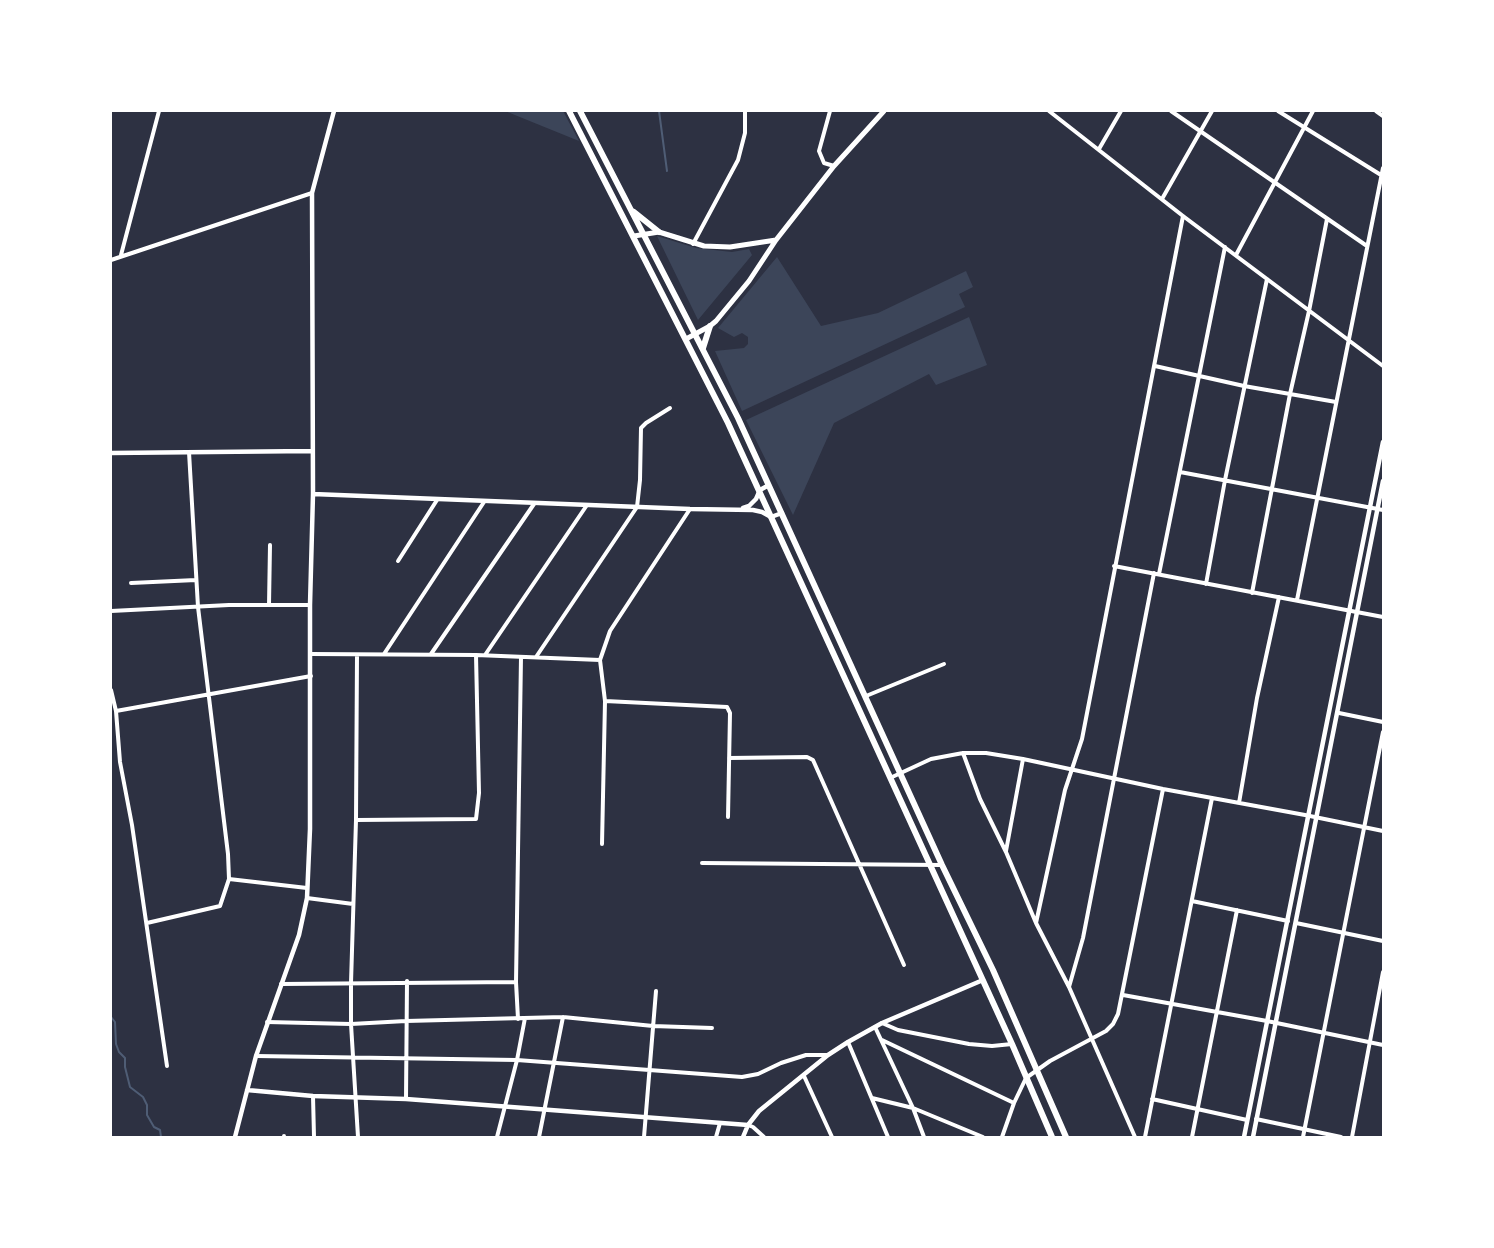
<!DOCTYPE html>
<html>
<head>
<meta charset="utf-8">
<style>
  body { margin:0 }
  #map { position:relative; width:1494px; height:1248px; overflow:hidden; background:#2d3142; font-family:"Archivo Narrow",sans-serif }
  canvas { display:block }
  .frame { position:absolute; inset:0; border:112px solid #fff; pointer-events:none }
</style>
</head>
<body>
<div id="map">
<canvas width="1494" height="1248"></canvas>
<div class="frame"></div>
</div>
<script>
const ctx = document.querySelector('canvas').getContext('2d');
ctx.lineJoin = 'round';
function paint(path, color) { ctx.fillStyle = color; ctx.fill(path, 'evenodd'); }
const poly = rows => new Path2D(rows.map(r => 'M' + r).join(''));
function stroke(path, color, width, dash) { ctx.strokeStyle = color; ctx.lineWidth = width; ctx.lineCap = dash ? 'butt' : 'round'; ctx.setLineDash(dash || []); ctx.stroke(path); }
const green = poly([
  [505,111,563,111,579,141],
  [657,236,696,248,732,252,749,249,752,255,698,320],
  [777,257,821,326,878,313,966,271,973,287,959,294,965,307,742,411,715,351,744,348,748,344,748,337,742,333,734,337,718,328],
  [969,317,987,365,936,385,929,374,834,423,793,515,746,420]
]);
const stream = poly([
  [659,111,667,171],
  [111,1017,115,1022,116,1044,119,1052,125,1058,125,1067,130,1087,143,1097,147,1105,147,1115,154,1127,160,1130,161,1137]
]);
const minor = poly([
  [830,111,819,151,824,163,834,166],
  [1049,111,1183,216,1383,366],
  [1171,111,1367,246],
  [1278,111,1381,175],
  [1376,111,1383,116],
  [1099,149,1121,111],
  [1162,199,1212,111],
  [693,244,738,160,745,133,745,111],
  [121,255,159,111],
  [1236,255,1313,111],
  [111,260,312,193],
  [1155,366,1244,386,1336,402],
  [1180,472,1383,510],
  [398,561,437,500],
  [1114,566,1383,617],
  [1159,574,1225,247],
  [131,583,196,580],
  [1206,584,1225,480,1267,279],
  [1252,593,1290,394,1309,311,1327,219],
  [1297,600,1383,168],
  [269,605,270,545],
  [111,611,229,605,310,605],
  [311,654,476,655,600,660],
  [384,654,484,502],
  [431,654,534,504],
  [357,655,356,820,351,983,351,1024,358,1137],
  [485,655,587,505],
  [536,657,637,507,640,480,641,428,646,423,670,408],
  [111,690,116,711,120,762,132,825,167,1066],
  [866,696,944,664],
  [605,701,727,707,730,713,728,817],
  [116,711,311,676],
  [1339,713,1383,722],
  [963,753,980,799,1006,852,1036,923,1069,987,1135,1137],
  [729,758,807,757,813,760,904,965],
  [890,778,931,759,963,753,986,753,1023,759,1163,789,1305,815,1383,831],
  [1239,803,1257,698,1279,597],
  [356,820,476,819,479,793,476,655],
  [602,844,605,701,600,660,610,631,690,509],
  [1006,851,1023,759],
  [702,863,941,865],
  [229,879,307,888],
  [307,898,353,904],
  [1192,901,1288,921],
  [147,923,220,906,229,879,228,854,198,607,189,452],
  [1036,923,1065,790,1082,739,1183,216],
  [1296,923,1383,941],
  [281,984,516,982],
  [1069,987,1083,938,1154,573],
  [1123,995,1267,1021,1383,1045],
  [518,1019,516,982,521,657],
  [267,1022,351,1024,406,1021,563,1017,653,1026,712,1028],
  [882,1023,898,1030,969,1044,992,1046,1012,1044],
  [875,1027,913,1108,924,1137],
  [882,1040,1014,1103],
  [848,1042,888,1137],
  [256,1056,517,1060,742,1077,758,1074,781,1063,806,1055,827,1055],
  [804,1076,832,1137],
  [313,1096,314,1137],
  [872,1098,913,1108,983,1137],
  [406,1099,407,981],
  [1152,1099,1247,1120],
  [1256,1119,1341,1137],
  [748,1125,753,1127,764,1137],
  [284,1136,284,1137],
  [497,1137,517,1060,525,1018],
  [539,1137,563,1017],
  [644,1137,656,991],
  [716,1137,720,1123],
  [1002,1137,1014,1103,1026,1078,1050,1061,1106,1031,1113,1024,1118,1014,1163,789],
  [1145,1137,1212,798],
  [1192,1137,1237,910],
  [1303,1137,1383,732],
  [1352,1137,1383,972]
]);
const tertiary = poly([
  [111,453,312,451],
  [313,494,690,509,753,510,762,512,771,517,782,513],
  [743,508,749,506,756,499,760,490,769,485],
  [247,1090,313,1096,406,1099,748,1125],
  [235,1137,256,1056,299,935,307,898,310,829,310,605,313,494,312,193,334,111],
  [743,1137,748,1125,759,1111,828,1055,848,1042,882,1023,983,980],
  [1244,1137,1383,442],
  [1253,1137,1383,481]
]);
const secondary = poly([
  [634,236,659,232,704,246,730,247,776,240],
  [686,339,710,326,716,321,749,281,776,240,834,166,884,111]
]);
const primary = poly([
  [569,111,728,423,1012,1044,1052,1137],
  [580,111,738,418,942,865,993,970,1066,1137],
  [634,212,659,232],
  [703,348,710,326]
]);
paint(green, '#3c4559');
stroke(stream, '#4f5d75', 2);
stroke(minor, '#fff', 4);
stroke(tertiary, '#fff', 4.5);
stroke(secondary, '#fff', 5);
stroke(primary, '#fff', 6);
</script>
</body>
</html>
